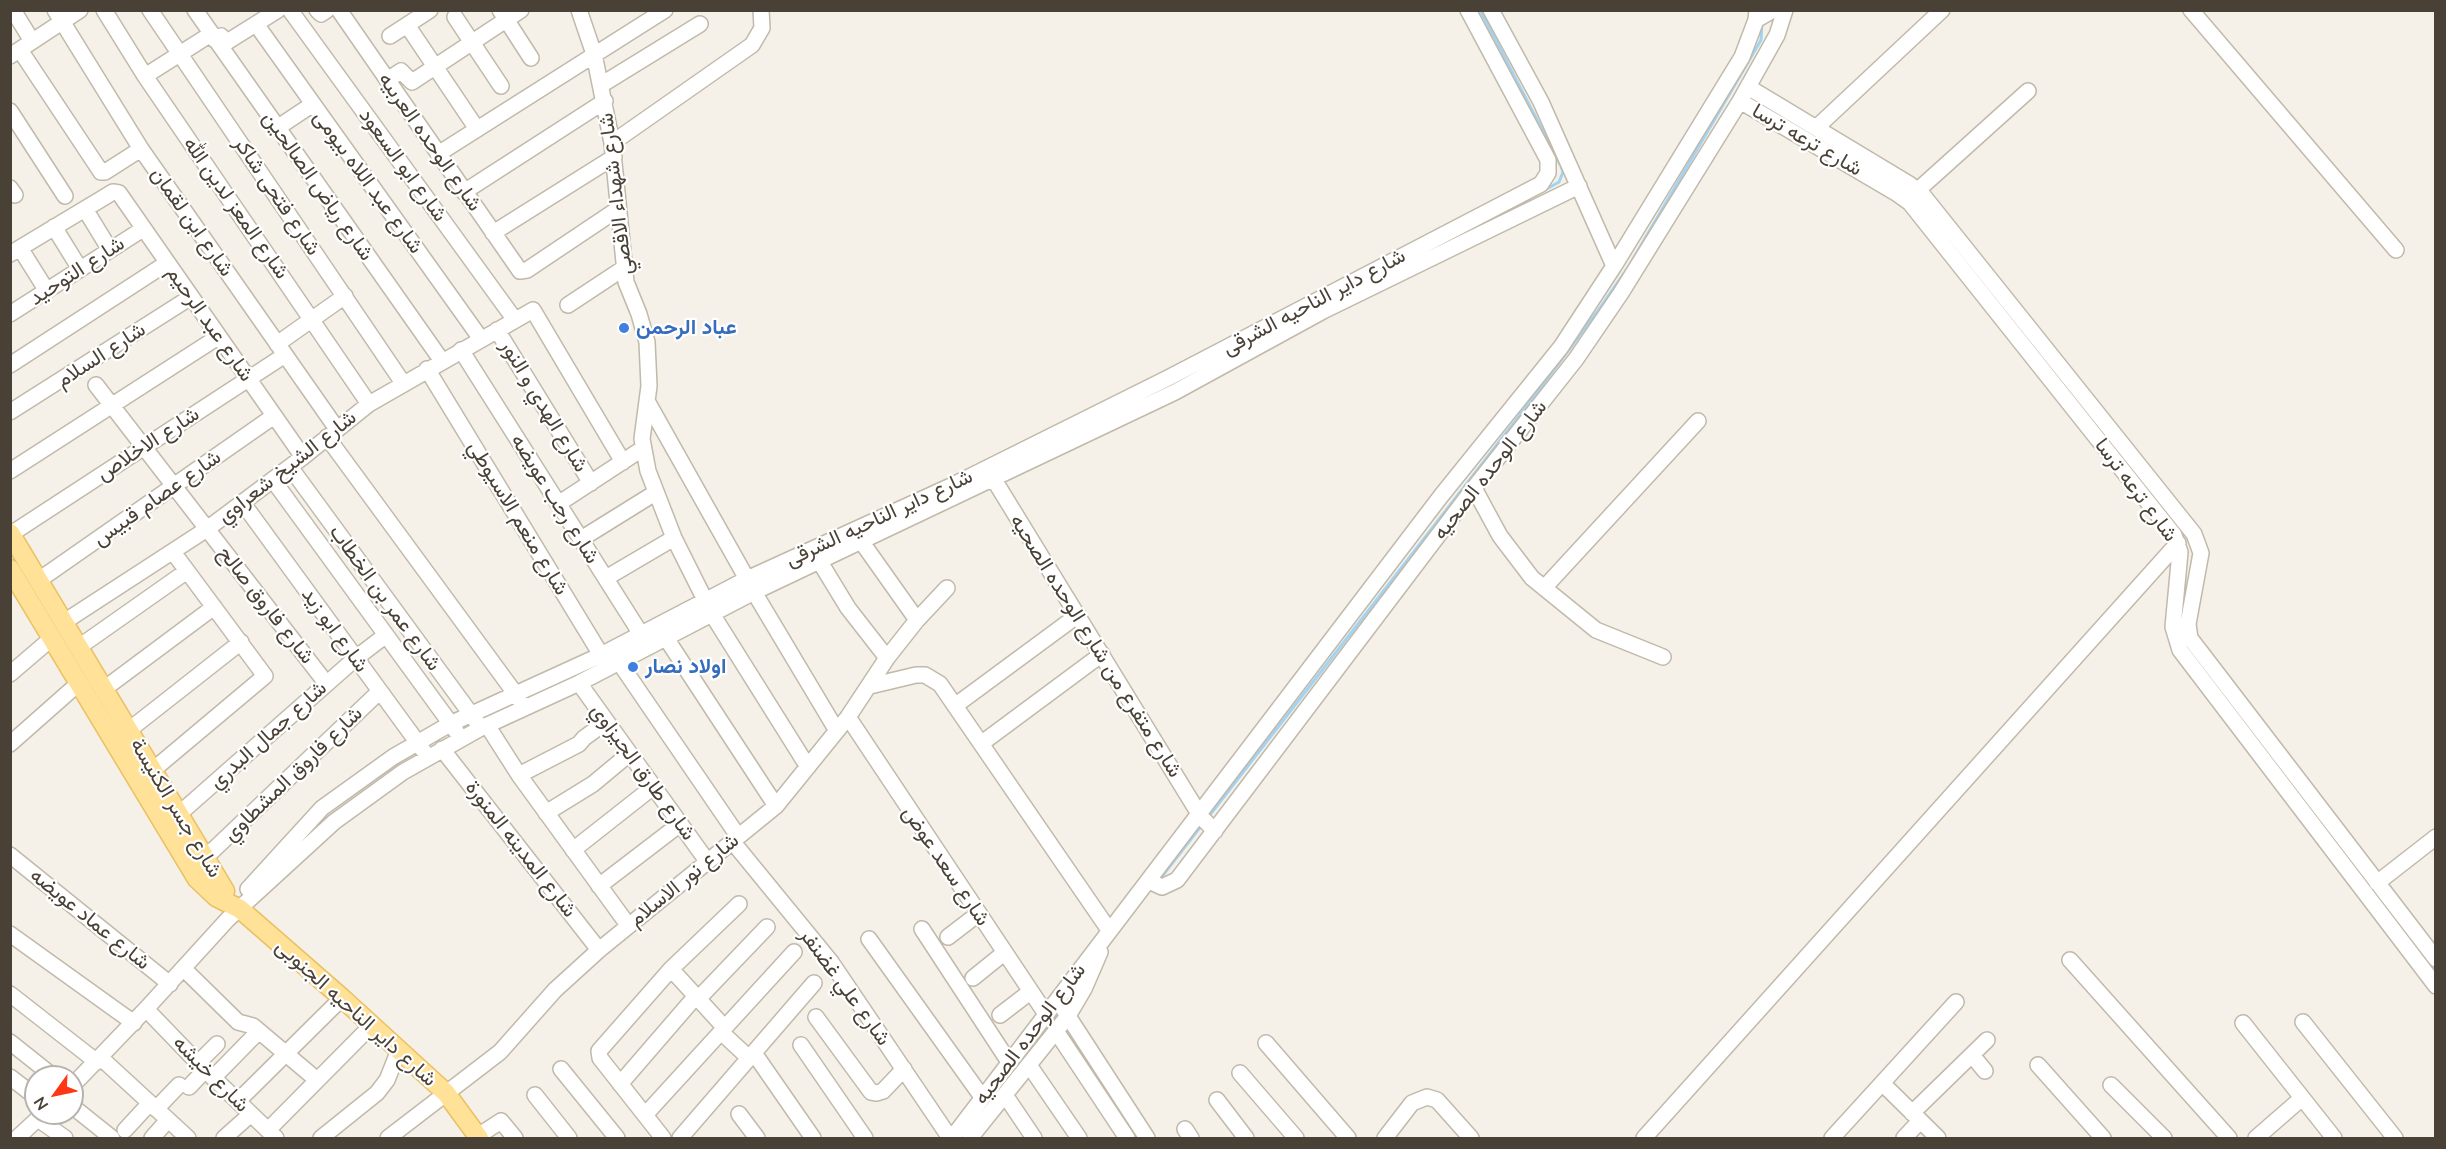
<!DOCTYPE html>
<html>
<head>
<meta charset="utf-8">
<style>
  body { margin:0 }
  #map { position:relative; width:2446px; height:1149px; overflow:hidden; background:#f5f1e8; font-family:Mulish,sans-serif }
  canvas { display:block }
  .frame { position:absolute; inset:0; border:12px solid #494136; pointer-events:none }
  .north { position:absolute; left:24px; top:1065px; width:60px; height:60px; box-sizing:border-box; background:#fff; border:2px solid #b6b3af; border-radius:50%; rotate:237deg; font-size:16px; font-weight:700; line-height:24px; text-align:center; color:#494136 }
  .north::after { content:''; display:block; margin:auto; width:21px; height:27px; background:#ff3715; clip-path:polygon(50% 0,100% 100%,50% 72%,0 100%) }
</style>
</head>
<body>
<div id="map">
<canvas width="2446" height="1149"></canvas>
<div class="frame"></div>
<div class="north">N</div>
</div>
<script>
const ctx = document.querySelector('canvas').getContext('2d');
ctx.lineJoin = 'round';
const poly = rows => new Path2D(rows.map(r => 'M' + r).join(''));
function stroke(path, color, width, dash) { ctx.strokeStyle = color; ctx.lineWidth = width; ctx.lineCap = dash ? 'butt' : 'round'; ctx.setLineDash(dash || []); ctx.stroke(path); }
function label(font, color, halo, rows, align = 'center') {
  ctx.font = font + ' Mulish,Vazirmatn,sans-serif'; ctx.lineWidth = 4.5; ctx.setLineDash([]); ctx.textBaseline = 'middle'; ctx.strokeStyle = halo; ctx.fillStyle = color; for (const [text, x, y, turn = 0] of rows) {
    ctx.save(); ctx.translate(x, y); ctx.rotate((+turn || 0) * Math.PI / 180); ctx.textAlign = isNaN(turn) ? turn : align; if (halo) ctx.strokeText(text, 0, 0); ctx.fillText(text, 0, 0); ctx.restore();
  }
}
const stream = poly([
  [1480,10,1561,166,1563,172,1559,182,1543,191],
  [1466,233,1484,222],
  [1209,816,1520,415,1597,312,1629,266,1761,40,1762,23],
  [1160,879,1201,826]
]);
const minor = poly([
  [13,10,32,41],
  [55,10,141,149,337,429],
  [104,10,145,76,369,404],
  [150,10,403,383],
  [195,10,442,361],
  [290,10,515,320],
  [317,10,321,14,327,10],
  [339,10,520,271,527,270,618,209],
  [500,10,531,58],
  [579,10,594,54,612,143,626,282,639,314,647,342,649,386,642,439,648,471,674,538,712,614,808,767],
  [1491,10,1541,102,1614,266],
  [2191,10,2396,250],
  [455,17,501,86],
  [1756,20,1773,10],
  [256,24,481,339],
  [407,25,477,129],
  [390,36,430,10],
  [215,40,221,36,227,42,278,10],
  [20,50,101,172,105,172,141,149],
  [10,56,80,10],
  [145,76,211,34],
  [387,80,401,71,412,82,521,10],
  [601,85,700,24],
  [1748,87,1909,184,1922,194,2194,534,2201,553,2188,624,2190,638,2436,959],
  [1740,101,1896,193,1910,203,2174,535,2180,552,2173,627,2180,650,2436,986],
  [10,111,65,196],
  [277,128,313,104],
  [1816,128,1942,10],
  [612,143,752,45,762,28,761,10],
  [438,154,665,10],
  [10,188,15,195],
  [1918,190,2028,91],
  [464,192,605,101],
  [85,209,110,250],
  [54,227,80,269],
  [493,233,614,157],
  [20,248,47,291],
  [10,254,113,192,119,193,303,457],
  [568,305,624,268],
  [10,314,143,229],
  [497,330,591,483],
  [277,344,345,296],
  [461,350,646,642],
  [10,365,167,263],
  [427,369,606,663],
  [96,385,326,683],
  [647,401,747,579],
  [10,412,191,297],
  [327,437,520,700],
  [290,467,476,721],
  [10,471,218,337],
  [993,478,1201,817,1215,831],
  [273,480,456,731],
  [1474,488,1500,536,1532,578,1596,630,1663,657],
  [242,502,423,750],
  [558,504,642,449],
  [11,534,285,355],
  [581,539,655,493],
  [861,541,917,620],
  [820,562,848,608,887,658],
  [606,578,674,538],
  [39,580,274,416],
  [1544,588,1698,421],
  [754,592,837,731],
  [64,622,207,529,303,457,369,404,533,310,623,462],
  [666,638,776,806],
  [79,647,187,571],
  [619,662,738,836],
  [10,674,52,638],
  [579,683,707,861],
  [870,686,916,675,925,675,940,684,1109,930],
  [104,689,214,607],
  [956,705,1078,615],
  [848,717,1046,1014],
  [487,725,519,775,628,925],
  [129,730,241,642],
  [982,743,1102,654],
  [10,744,79,683],
  [442,749,599,950],
  [153,770,265,676,173,552],
  [519,775,579,744,584,738,606,722],
  [546,813,593,784,629,754],
  [179,814,356,658,386,635],
  [732,841,831,962,950,1138],
  [573,850,653,787],
  [10,855,170,984],
  [206,857,380,691],
  [1149,881,1162,887,1177,880,1474,488,1576,359,1621,293,1740,101,1777,35,1785,10],
  [2377,883,2436,837],
  [599,886,680,824],
  [248,889,322,808,393,757,450,724,601,655,747,579,953,485,1168,378,1541,184,1548,173,1548,160,1468,10],
  [922,929,1009,1062],
  [10,934,134,1023],
  [948,937,978,914],
  [869,939,982,1097],
  [2070,960,2229,1138],
  [184,969,238,1022,253,1026,317,1080],
  [671,969,725,1028],
  [973,978,1004,953],
  [10,994,97,1062],
  [698,999,767,927],
  [146,1009,198,1063,276,1138],
  [1064,1010,1147,1138],
  [1000,1015,1030,992],
  [816,1017,871,1092,877,1093,883,1091,904,1069],
  [2303,1022,2395,1138],
  [2243,1023,2334,1138],
  [1056,1031,1127,1138],
  [721,1032,749,1058],
  [10,1042,54,1077],
  [1266,1043,1348,1138],
  [801,1045,865,1138],
  [754,1053,813,1138],
  [1972,1055,1985,1071],
  [101,1058,188,1138],
  [198,1063,217,1044],
  [1029,1065,1079,1138],
  [2038,1065,2103,1138],
  [561,1069,617,1138],
  [1240,1073,1296,1138],
  [10,1077,36,1097],
  [213,1078,259,1031],
  [1882,1083,1938,1138],
  [620,1084,696,996],
  [2111,1085,2164,1138],
  [72,1086,146,1009,228,919,334,822,403,772,481,728,579,683,754,592,1175,392,1323,311,1579,186],
  [189,1087,205,1070],
  [535,1095,569,1138],
  [1005,1095,1034,1138],
  [1217,1100,1246,1138],
  [238,1101,342,998],
  [72,1106,112,1138],
  [156,1109,179,1085],
  [1912,1113,1987,1040],
  [739,1114,757,1138],
  [645,1115,794,952],
  [38,1119,65,1138],
  [1185,1129,1191,1138],
  [125,1130,150,1103],
  [268,1130,372,1025],
  [17,1138,44,1113],
  [152,1138,168,1120],
  [224,1138,251,1114],
  [321,1138,377,1093,387,1080,399,1050],
  [388,1138,500,1052,555,990,599,950,776,806,848,717,887,658,917,620,947,588],
  [475,1138,501,1121,515,1138],
  [663,1138,600,1058,599,1051,671,969,739,904],
  [680,1138,814,983],
  [952,1138,1441,496,1561,347,1614,266,1742,57,1756,20,1757,10],
  [970,1138,1068,1016,1084,989,1100,952],
  [1385,1138,1412,1103,1427,1097,1437,1100,1471,1138],
  [1644,1138,2178,543],
  [1832,1138,1956,1002],
  [1904,1138,1920,1121],
  [2256,1138,2302,1098]
]);
const major = poly([
  [10,533,225,891,223,899],
  [10,569,197,879,216,897,240,909,342,998,446,1093,479,1138]
]);
const markers = [
  [624,328,6,"#3f7fe0"],
  [633,667,6,"#3f7fe0"]
];
const streetNames = [
  ["شارع ترعه ترسا",1807,140,30],
  ["شارع الوحده العربيه",430,142,55],
  ["شارع ابو السعود",403,165,54],
  ["شارع عبد اللاه بيومى",368,182,54],
  ["شارع رياض الصالحين",318,186,55],
  ["شارع شهداء الاقصي",616,194,-97],
  ["شارع فتحى شاكر",277,196,56],
  ["شارع المعز لدين الله",236,208,55],
  ["شارع ابن لقمان",192,222,55],
  ["شارع التوحيد",77,271,-33],
  ["شارع داير الناحيه الشرقى",1314,302,-28],
  ["شارع عبد الرحيم",210,324,55],
  ["شارع السلام",101,355,-33],
  ["شارع الهدي و النور",544,406,59],
  ["شارع الاخلاص",148,444,-33],
  ["شارع الشيخ شعراوي",287,467,-38],
  ["شارع الوحده الصحيه",1490,470,-52],
  ["شارع ترعه ترسا",2136,490,53],
  ["شارع عصام قبيس",157,498,-35],
  ["شارع رجب عويضه",555,499,58],
  ["شارع منعم الاسيوطي",518,518,59],
  ["شارع داير الناحيه الشرقى",879,518,-25],
  ["شارع عمر بن الخطاب",385,598,54],
  ["شارع فاروق صالح",266,605,52],
  ["شارع ابو زيد",335,630,54],
  ["شارع متفرع من شارع الوحده الصحيه",1096,646,58],
  ["شارع جمال البدري",268,735,-42],
  ["شارع طارق الجيزاوي",643,772,54],
  ["شارع فاروق المشطاوي",293,774,-44],
  ["شارع جسر الكنيسة",176,808,59],
  ["شارع المدينه المنورة",521,849,52],
  ["شارع سعد عوض",946,866,56],
  ["شارع نور الاسلام",684,880,-39],
  ["شارع عماد عويضه",90,919,39],
  ["شارع علي غضنفر",845,987,54],
  ["شارع داير الناحيه الجنوبى",356,1013,42],
  ["شارع الوحده الصحيه",1030,1034,-53],
  ["شارع خيشه",211,1074,45]
];
const shopNames = [
  ["عباد الرحمن",636,328],
  ["اولاد نصار",645,667]
];
stroke(stream, '#a1d3f4', 3);
stroke(minor, '#c1b9aa', 18);
stroke(major, '#eac060', 21);
stroke(minor, '#fff', 15);
stroke(major, '#ffe197', 18);
for (const [x, y, r, color] of markers) { const dot = new Path2D(); dot.arc(x, y, r, 0, 2 * Math.PI); ctx.fillStyle = color; ctx.fill(dot); stroke(dot, '#fff', 2); }
label('21px', '#494136', '#fff', streetNames);
label('bold 21px', '#366cbe', '#fff', shopNames, 'left');
</script>
</body>
</html>
